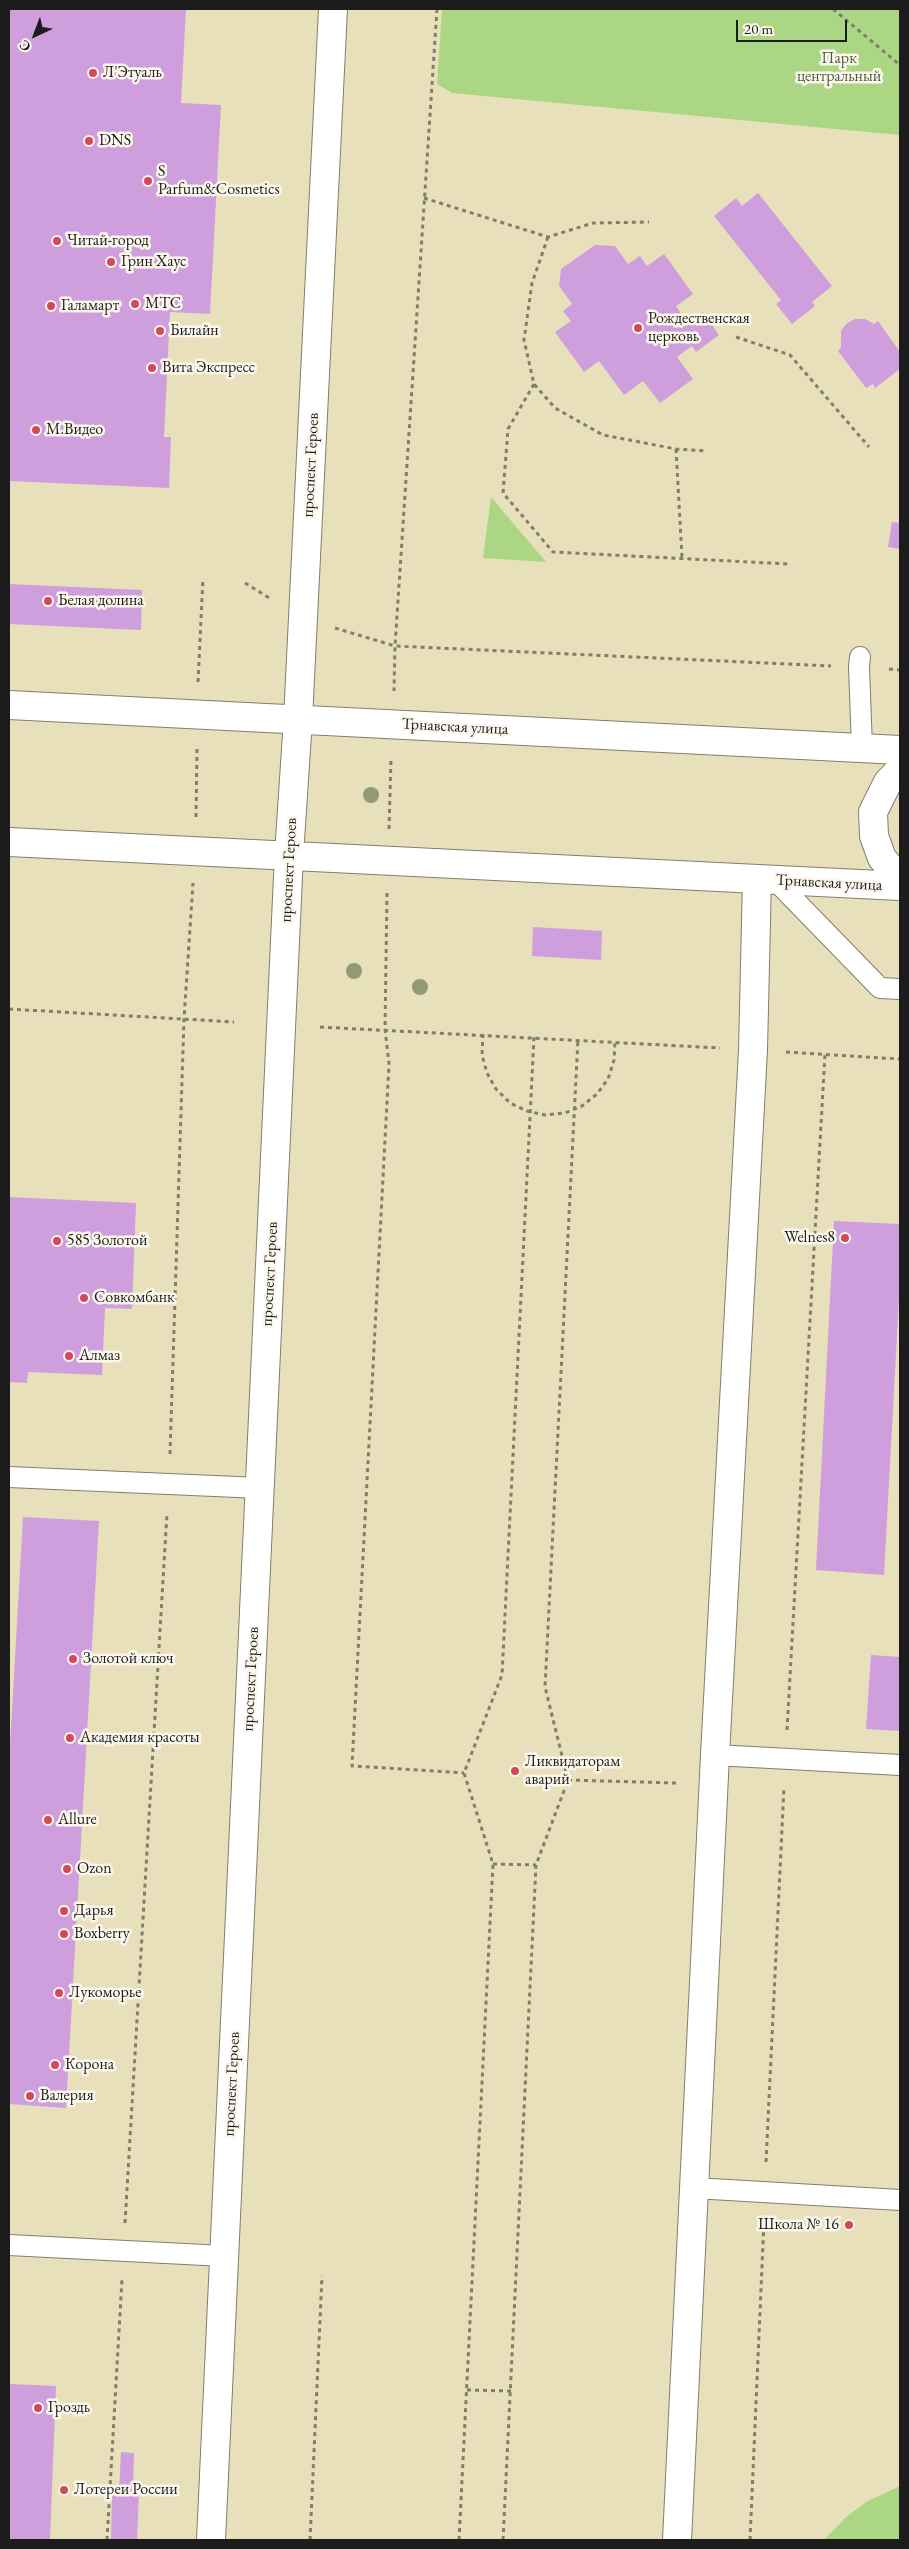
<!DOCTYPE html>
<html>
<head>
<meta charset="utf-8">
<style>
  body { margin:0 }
  #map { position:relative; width:909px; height:2549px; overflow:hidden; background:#e8e0bb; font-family:"EB Garamond",serif }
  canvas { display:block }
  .frame { position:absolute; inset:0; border:10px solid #1c1c1c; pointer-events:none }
  .north { position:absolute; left:10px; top:10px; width:50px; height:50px; -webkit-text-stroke:4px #fbf7ec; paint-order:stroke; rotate:223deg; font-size:14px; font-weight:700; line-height:20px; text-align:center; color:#1c1c1c }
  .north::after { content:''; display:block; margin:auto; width:18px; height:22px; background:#1c1c1c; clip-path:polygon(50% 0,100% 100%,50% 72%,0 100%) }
  .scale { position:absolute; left:736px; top:20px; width:111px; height:22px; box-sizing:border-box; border:2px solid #1c1c1c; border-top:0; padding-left:6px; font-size:15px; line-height:18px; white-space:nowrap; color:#1c1c1c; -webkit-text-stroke:4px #fbf7ec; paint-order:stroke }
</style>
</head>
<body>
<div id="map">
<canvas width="909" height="2549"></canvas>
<div class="frame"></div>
<div class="north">С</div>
<div class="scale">20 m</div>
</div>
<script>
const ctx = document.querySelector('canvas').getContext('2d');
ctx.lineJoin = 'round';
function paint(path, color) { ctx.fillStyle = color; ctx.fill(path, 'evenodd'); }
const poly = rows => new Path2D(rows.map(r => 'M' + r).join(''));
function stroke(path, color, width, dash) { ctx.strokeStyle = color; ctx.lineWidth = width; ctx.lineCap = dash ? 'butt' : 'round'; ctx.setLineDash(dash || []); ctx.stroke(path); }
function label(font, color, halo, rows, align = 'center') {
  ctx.font = font + ' "EB Garamond",serif'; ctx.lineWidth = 5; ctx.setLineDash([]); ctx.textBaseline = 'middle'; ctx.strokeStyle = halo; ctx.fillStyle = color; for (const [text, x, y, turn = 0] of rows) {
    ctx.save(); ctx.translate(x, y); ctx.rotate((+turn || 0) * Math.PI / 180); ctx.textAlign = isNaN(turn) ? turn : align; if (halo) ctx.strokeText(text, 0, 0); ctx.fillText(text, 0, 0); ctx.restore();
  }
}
const green = poly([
  [442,9,900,9,900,135,452,93,437,84],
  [491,497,546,562,483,558],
  [900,2486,900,2540,824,2540,845,2518,866,2502]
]);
const building = poly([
  [9,9,186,9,181,103,221,105,210,314,170,312,164,437,171,437,169,488,9,481],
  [758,193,832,286,812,302,815,306,792,324,776,304,781,300,714,216,736,198,742,206],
  [595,245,615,246,628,264,640,256,647,266,664,254,693,294,676,306,688,324,703,312,719,335,696,352,692,346,677,357,693,379,660,403,643,381,624,395,599,361,584,372,555,332,571,321,563,311,572,304,559,286,561,269],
  [855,319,865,319,874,324,878,321,900,352,900,369,875,388,873,384,866,388,838,351,841,348,841,331,846,324],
  [892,522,900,523,900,549,888,547],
  [9,584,142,590,141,630,9,624],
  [533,927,602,931,601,960,532,956],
  [9,1197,136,1203,132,1309,105,1308,102,1375,28,1372,27,1383,9,1382],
  [834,1221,900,1224,900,1280,884,1575,816,1570],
  [23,1517,99,1521,66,2108,9,2104,9,1763],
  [871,1655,900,1657,900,1731,866,1729],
  [9,2384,56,2386,50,2540,9,2540],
  [121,2452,134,2453,133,2491,139,2492,137,2540,111,2540,112,2492,119,2492]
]);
const path = poly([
  [437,9,395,646,831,666],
  [833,9,900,65],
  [424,198,548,237,593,223,649,222],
  [548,237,532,283,524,340,534,384,555,408,603,435,676,449,706,451],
  [736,337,790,355,869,447],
  [534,384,508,429,503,493,553,552,789,564],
  [676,449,682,557],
  [245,583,271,599],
  [335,628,395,646,394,691],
  [889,669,900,670],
  [198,682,203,578],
  [196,817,197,749],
  [389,829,391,758],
  [387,893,385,1029,389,1064,352,1766,464,1773],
  [9,1009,234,1022],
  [320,1027,720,1048],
  [483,1034,482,1055,487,1073,496,1089,510,1103,527,1111,545,1115,565,1113,582,1106,597,1094,608,1079,614,1060,615,1042],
  [786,1052,900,1059],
  [170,1454,184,1019,193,883],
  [787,1730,825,1054],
  [568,1780,676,1783],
  [493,1864,536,1865],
  [766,2162,784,1787],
  [125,2223,167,1513],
  [467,2390,511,2391],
  [107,2540,122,2279],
  [310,2540,322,2276],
  [459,2540,493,1864,464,1773,502,1675,534,1037],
  [503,2540,536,1865,568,1780,545,1687,578,1039],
  [750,2540,764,2221]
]);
const service = poly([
  [860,657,859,667,862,748],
  [775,880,880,988,900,989],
  [9,1477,260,1488],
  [715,1755,900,1765],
  [694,2188,900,2200],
  [9,2245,224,2256]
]);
const minor = poly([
  [677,2540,715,1755,753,1050,757,879]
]);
const tertiary = poly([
  [298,719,333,9],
  [211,2540,289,855]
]);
const secondary = poly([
  [9,705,900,750],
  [900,770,888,782,873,812,874,836,882,858,900,879],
  [9,842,900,886],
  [289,855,298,719]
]);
const trees = [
  [371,795],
  [354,971],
  [420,987]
];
const markers = [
  [93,73,5,"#d1495b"],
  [89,141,5,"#d1495b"],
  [148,181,5,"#d1495b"],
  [57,241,5,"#d1495b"],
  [111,262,5,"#d1495b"],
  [135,304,5,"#d1495b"],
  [51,306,5,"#d1495b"],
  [638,328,5,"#d1495b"],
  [160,331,5,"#d1495b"],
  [152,368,5,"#d1495b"],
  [36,430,5,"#d1495b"],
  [48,601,5,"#d1495b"],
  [845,1238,5,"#d1495b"],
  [57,1241,5,"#d1495b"],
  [84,1298,5,"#d1495b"],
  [69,1356,5,"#d1495b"],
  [73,1659,5,"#d1495b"],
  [70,1738,5,"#d1495b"],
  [515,1771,5,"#d1495b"],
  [48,1820,5,"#d1495b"],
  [67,1869,5,"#d1495b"],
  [64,1911,5,"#d1495b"],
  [64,1934,5,"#d1495b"],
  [59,1993,5,"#d1495b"],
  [55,2065,5,"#d1495b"],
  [30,2096,5,"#d1495b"],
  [849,2225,5,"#d1495b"],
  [38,2408,5,"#d1495b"],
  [64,2490,5,"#d1495b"]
];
const parkNames = [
  ["Парк",839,59],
  ["центральный",839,77]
];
const poiNames = [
  ["Л'Этуаль",103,73],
  ["DNS",99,141],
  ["S",158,172],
  ["Parfum&Cosmetics",158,190],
  ["Читай-город",67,241],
  ["Грин Хаус",121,262],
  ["МТС",145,304],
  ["Галамарт",61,306],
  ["Рождественская",648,319],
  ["церковь",648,337],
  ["Билайн",170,331],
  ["Вита Экспресс",162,368],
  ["М.Видео",46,430],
  ["Белая долина",58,601],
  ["Welnes8",835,1238,"right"],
  ["585 Золотой",67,1241],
  ["Совкомбанк",94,1298],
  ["Алмаз",79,1356],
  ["Золотой ключ",83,1659],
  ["Академия красоты",80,1738],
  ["Ликвидаторам",525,1762],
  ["аварий",525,1780],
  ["Allure",58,1820],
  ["Ozon",77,1869],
  ["Дарья",74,1911],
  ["Boxberry",74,1934],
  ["Лукоморье",69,1993],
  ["Корона",65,2065],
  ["Валерия",40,2096],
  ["Школа № 16",839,2225,"right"],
  ["Гроздь",48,2408],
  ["Лотереи России",74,2490]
];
const streetNames = [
  ["проспект Героев",311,465,-87],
  ["Трнавская улица",455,727,3],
  ["проспект Героев",289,870,-87],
  ["Трнавская улица",829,883,3],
  ["проспект Героев",270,1274,-87],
  ["проспект Героев",251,1679,-87],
  ["проспект Героев",232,2084,-87]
];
paint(green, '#abd784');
paint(building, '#cf9edd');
stroke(service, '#827e6c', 22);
stroke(minor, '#827e6c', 30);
stroke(tertiary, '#827e6c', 30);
stroke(secondary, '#827e6c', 30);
stroke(path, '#827e6c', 3, [4, 4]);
stroke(service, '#fff', 20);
stroke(minor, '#fff', 28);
stroke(tertiary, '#fff', 28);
stroke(secondary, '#fff', 28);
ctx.fillStyle = '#939877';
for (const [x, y] of trees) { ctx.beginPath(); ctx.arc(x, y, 8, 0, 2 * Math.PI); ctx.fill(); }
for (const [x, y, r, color] of markers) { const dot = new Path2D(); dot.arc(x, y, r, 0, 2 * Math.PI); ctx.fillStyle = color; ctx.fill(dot); stroke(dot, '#fbf7ec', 2); }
label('16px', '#4e5d40', '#fbf7ec', parkNames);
label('16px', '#1c1c1c', '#fbf7ec', poiNames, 'left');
label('16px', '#1c1c1c', '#fbf7ec', streetNames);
</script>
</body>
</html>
